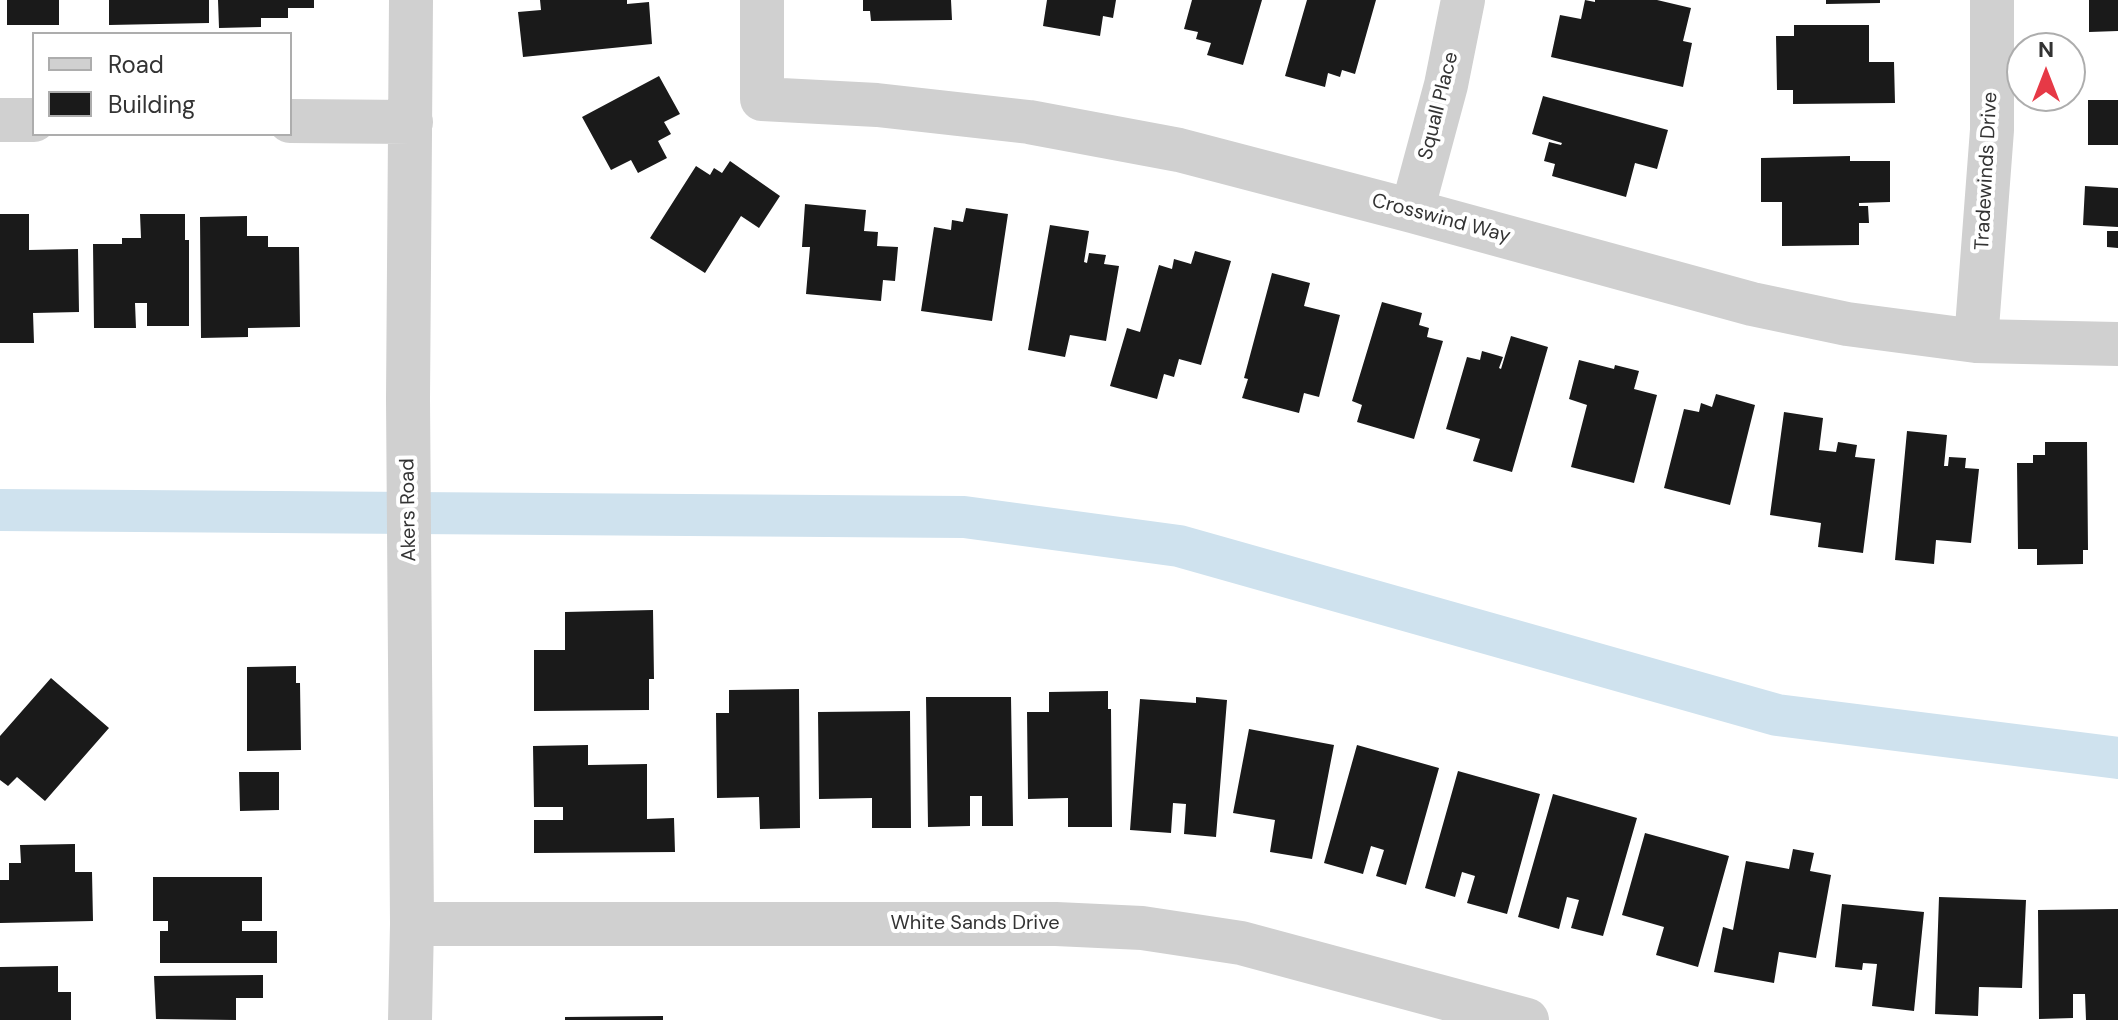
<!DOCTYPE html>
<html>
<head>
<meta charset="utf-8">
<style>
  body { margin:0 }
  #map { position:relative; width:2118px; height:1020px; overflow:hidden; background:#fff; font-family:"DM Sans",sans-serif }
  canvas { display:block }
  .legend { position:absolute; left:32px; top:32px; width:260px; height:104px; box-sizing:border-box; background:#fff; border:2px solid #adadad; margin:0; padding:10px 14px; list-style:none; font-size:24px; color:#333 }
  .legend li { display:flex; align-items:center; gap:16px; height:40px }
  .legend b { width:40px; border:2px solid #adadad }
  .north { position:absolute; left:2006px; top:32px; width:80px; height:80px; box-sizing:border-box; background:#fff; border:2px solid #adadad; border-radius:50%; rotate:0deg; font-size:22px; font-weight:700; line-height:32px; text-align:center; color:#333 }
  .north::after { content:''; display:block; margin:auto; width:28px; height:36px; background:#e63946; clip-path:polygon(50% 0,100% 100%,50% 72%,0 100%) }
</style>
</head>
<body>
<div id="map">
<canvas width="2118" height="1020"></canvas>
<ul class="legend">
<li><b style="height:10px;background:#d0d0d0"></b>Road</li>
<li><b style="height:22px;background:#1a1a1a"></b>Building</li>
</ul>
<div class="north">N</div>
</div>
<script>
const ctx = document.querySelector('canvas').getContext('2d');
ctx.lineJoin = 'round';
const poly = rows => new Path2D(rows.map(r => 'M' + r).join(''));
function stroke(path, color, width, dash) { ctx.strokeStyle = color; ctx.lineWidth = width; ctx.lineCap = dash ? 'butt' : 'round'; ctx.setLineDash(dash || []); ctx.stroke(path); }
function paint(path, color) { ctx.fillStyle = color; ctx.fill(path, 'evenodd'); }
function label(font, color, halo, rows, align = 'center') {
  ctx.font = font + ' "DM Sans",sans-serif'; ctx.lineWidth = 8; ctx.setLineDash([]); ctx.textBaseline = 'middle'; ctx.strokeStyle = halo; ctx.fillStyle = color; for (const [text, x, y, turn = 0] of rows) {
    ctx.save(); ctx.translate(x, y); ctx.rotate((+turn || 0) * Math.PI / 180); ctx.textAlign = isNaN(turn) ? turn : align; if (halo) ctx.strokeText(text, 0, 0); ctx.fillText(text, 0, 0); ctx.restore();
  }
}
const canal = poly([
  [0,510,964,517,1179,546,1777,715,2118,758]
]);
const building = poly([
  [7,0,59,0,59,25,7,25],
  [109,0,209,0,209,23,109,25],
  [218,0,314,0,314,8,288,8,288,18,261,18,261,27,219,28],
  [540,0,627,0,627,4,649,2,652,44,523,57,518,12,541,10],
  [863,0,951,0,952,20,871,21,870,11,863,11],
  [1047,0,1116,0,1113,18,1103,16,1100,36,1043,26],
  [1192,0,1262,0,1243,65,1207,55,1211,43,1196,39,1198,32,1184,29],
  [1307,0,1376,0,1355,74,1342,70,1340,77,1328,73,1325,87,1285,76],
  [1585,0,1595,2,1595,0,1657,0,1691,8,1683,41,1692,43,1683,87,1551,57,1560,15,1581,19],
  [1826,0,1880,0,1880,3,1826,4],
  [2089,0,2118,0,2118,31,2089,32],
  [1794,25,1869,25,1869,62,1894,62,1895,103,1793,104,1793,90,1777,90,1776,36,1794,36],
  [659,76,680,114,664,122,671,134,658,141,667,158,638,173,631,160,611,170,582,117],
  [1543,96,1668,130,1657,169,1635,163,1626,197,1552,176,1555,164,1544,161,1549,142,1561,145,1562,143,1532,134],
  [2088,100,2118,100,2118,145,2088,145],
  [1850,156,1850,161,1890,161,1890,202,1859,203,1859,206,1868,206,1869,223,1859,223,1859,245,1782,246,1782,202,1761,202,1761,158],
  [730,161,780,196,759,228,741,216,705,273,650,238,696,166,710,175,714,168,722,173],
  [2085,186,2118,188,2118,227,2083,225],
  [805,204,866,210,864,231,878,232,877,246,898,247,895,281,883,280,881,301,806,294,810,247,802,247],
  [966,208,1008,214,992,321,921,311,934,227,951,230,952,220,963,222],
  [0,214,29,214,29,250,78,249,79,312,33,313,34,343,0,343],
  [140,214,185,214,185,240,189,240,189,326,147,326,147,303,135,303,136,328,94,328,93,244,122,244,122,238,141,238],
  [247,216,247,236,268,236,268,247,299,247,300,327,248,328,248,337,201,338,200,217],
  [1050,225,1089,231,1084,262,1087,263,1089,253,1106,255,1104,264,1119,266,1106,341,1070,335,1065,357,1028,350],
  [2107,231,2118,231,2118,248,2107,247],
  [1195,251,1231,261,1201,365,1179,359,1174,377,1164,374,1157,399,1110,386,1127,328,1140,332,1159,265,1172,269,1174,259,1191,264],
  [1272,273,1310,283,1304,306,1340,315,1319,397,1304,393,1299,413,1242,398,1248,379,1244,378],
  [1382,302,1422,313,1419,325,1429,328,1427,337,1443,341,1414,439,1357,422,1362,405,1352,401],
  [1511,336,1548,347,1512,472,1473,461,1480,439,1446,429,1467,357,1480,360,1482,351,1503,357,1499,368,1501,369],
  [1579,360,1614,369,1615,365,1639,371,1634,389,1657,395,1634,483,1571,467,1587,405,1569,399],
  [1716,394,1755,405,1730,505,1664,488,1684,409,1699,412,1701,403,1712,407],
  [1784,412,1823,418,1819,450,1836,452,1838,442,1857,445,1855,457,1875,459,1863,553,1818,547,1821,523,1770,515],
  [1907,431,1947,435,1944,466,1948,466,1949,457,1966,458,1965,468,1979,469,1971,543,1936,540,1934,564,1895,560],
  [2045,442,2087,442,2088,550,2083,550,2083,564,2037,565,2037,549,2018,549,2017,463,2033,463,2033,455,2045,455],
  [653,610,654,679,649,679,649,710,534,711,534,650,565,650,565,612],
  [296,666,296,683,300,683,301,750,247,751,247,667],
  [51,678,109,728,45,801,17,777,8,786,0,780,0,736],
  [799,689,800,828,760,829,759,797,717,798,716,713,729,713,729,690],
  [1108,691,1108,709,1111,709,1112,827,1068,827,1068,798,1028,799,1027,712,1049,712,1049,692],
  [926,697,1011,697,1013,826,982,826,982,796,970,796,970,826,928,827],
  [1196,697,1227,700,1216,837,1184,834,1186,804,1173,803,1171,833,1130,830,1140,699,1196,703],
  [910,711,911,828,872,828,872,798,819,799,818,712],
  [1249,729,1334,745,1312,859,1270,852,1275,820,1233,813],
  [588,745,588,765,647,764,647,819,674,818,675,852,534,853,534,820,563,820,563,807,534,807,533,746],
  [1357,745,1439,768,1406,885,1376,876,1384,850,1371,846,1363,874,1324,863],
  [1458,771,1540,794,1507,914,1467,903,1475,876,1462,872,1455,897,1425,888],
  [239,772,279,772,279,810,240,811],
  [1553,794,1637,818,1603,936,1571,928,1579,900,1567,897,1559,929,1518,917],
  [1645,833,1729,856,1698,967,1656,955,1664,927,1622,915],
  [75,844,75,872,92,872,93,921,0,923,0,880,9,880,9,863,21,863,20,845],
  [1793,849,1814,853,1810,871,1831,875,1816,958,1779,952,1774,983,1714,972,1723,927,1733,930,1746,861,1789,869],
  [153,877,262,877,262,921,242,921,242,931,277,931,277,963,160,963,160,931,168,931,168,921,153,921],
  [1939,897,2026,900,2022,988,1979,987,1978,1016,1935,1014],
  [1842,904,1924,912,1914,1011,1872,1006,1877,964,1863,963,1862,970,1835,967],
  [2118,909,2118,1020,2086,1020,2085,994,2073,994,2073,1018,2039,1019,2038,910],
  [58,966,58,992,71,992,71,1020,0,1020,0,967],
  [263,975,263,998,236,998,236,1020,156,1019,154,976],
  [663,1016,663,1020,565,1020,565,1017]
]);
const minor = poly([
  [762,0,762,99,877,105,1029,122,1179,150,1412,211,1752,304,1847,324,1976,341,2118,344],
  [0,120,34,120],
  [290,121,411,122],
  [1412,211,1446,85,1463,0],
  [1976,341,1992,130,1992,0],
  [412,924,1056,924,1142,928,1241,943,1527,1020],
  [410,1020,412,924,408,399,411,0]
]);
const streetNames = [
  ["Squall Place",1439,106,-76],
  ["Tradewinds Drive",1987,171,-87],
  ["Crosswind Way",1441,219,15],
  ["Akers Road",409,510,-91],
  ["White Sands Drive",975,924]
];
stroke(canal, '#cfe2ee', 42);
paint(building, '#1a1a1a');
stroke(minor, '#d0d0d0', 44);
label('20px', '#333', '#fff', streetNames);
</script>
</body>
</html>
